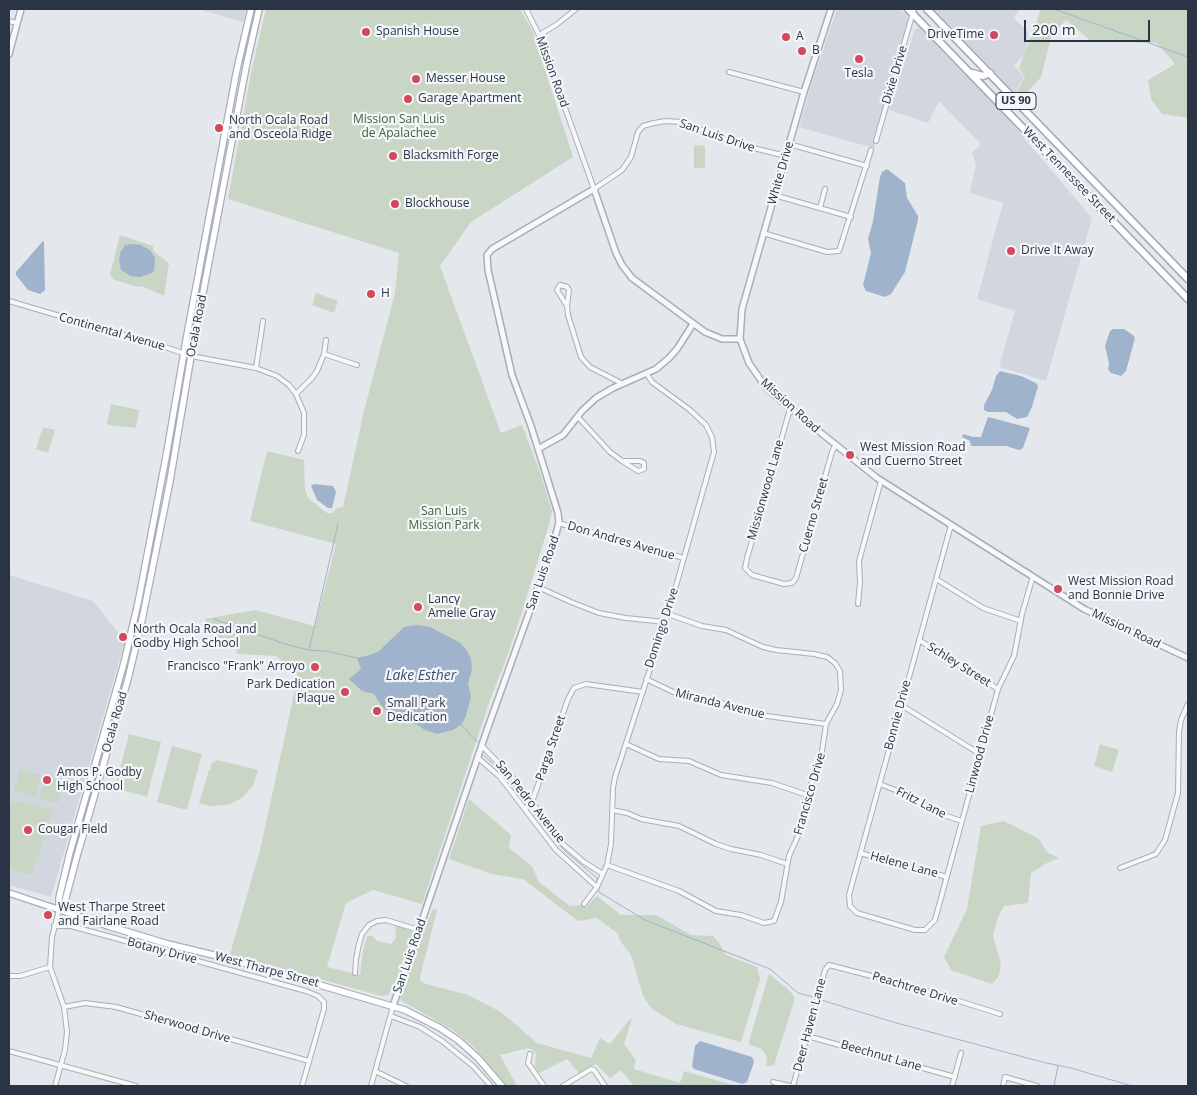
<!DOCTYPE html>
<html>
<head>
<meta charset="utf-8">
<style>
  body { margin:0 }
  #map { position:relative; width:1197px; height:1095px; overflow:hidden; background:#e4e7ec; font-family:"Open Sans",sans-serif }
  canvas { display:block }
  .frame { position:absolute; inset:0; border:10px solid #2b3445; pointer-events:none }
  .scale { position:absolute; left:1024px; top:20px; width:126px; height:22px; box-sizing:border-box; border:2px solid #2b3445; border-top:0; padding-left:6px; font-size:15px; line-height:18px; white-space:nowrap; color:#2b3445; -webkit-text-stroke:4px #f4f6f9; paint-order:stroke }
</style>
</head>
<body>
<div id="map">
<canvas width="1197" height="1095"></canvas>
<div class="frame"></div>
<div class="scale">200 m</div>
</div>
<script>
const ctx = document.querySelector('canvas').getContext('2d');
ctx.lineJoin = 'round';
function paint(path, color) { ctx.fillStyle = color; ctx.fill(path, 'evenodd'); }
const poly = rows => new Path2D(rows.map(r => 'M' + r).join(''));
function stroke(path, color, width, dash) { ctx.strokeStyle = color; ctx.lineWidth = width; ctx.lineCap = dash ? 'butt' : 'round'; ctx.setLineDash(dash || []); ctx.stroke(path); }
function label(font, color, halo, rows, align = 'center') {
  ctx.font = font + ' "Open Sans",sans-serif'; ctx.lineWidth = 4.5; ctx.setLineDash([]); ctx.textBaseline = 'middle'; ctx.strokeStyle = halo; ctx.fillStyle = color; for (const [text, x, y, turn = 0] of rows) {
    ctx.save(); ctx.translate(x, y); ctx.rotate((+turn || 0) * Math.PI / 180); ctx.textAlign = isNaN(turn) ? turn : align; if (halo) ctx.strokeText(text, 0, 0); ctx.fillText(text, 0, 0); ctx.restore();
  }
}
const built = poly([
  [198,9,246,9,243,22],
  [837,9,900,9,909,18,874,148,799,127,813,79],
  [934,9,1021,9,1013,17,1028,32,1027,45,1024,55,1014,65,1024,77,1015,93],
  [919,28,1007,118,1092,218,1046,381,999,367,1015,311,977,299,1003,203,970,193,976,165,972,153,981,144,939,101,928,123,889,110,914,32,915,29],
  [9,575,93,601,125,641,51,897,9,885]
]);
const green = poly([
  [266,9,520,9,533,32,573,157,471,222,440,266,501,433,522,425,541,475,552,511,548,528,520,618,507,657,490,700,422,904,373,890,346,903,327,967,360,975,363,950,367,936,373,936,377,941,391,944,396,938,395,924,413,932,397,978,388,995,381,996,230,954,260,850,298,676,276,656,237,654,234,639,213,637,205,619,255,610,315,626,336,544,250,521,267,451,304,460,305,491,309,499,327,513,333,513,337,508,343,507,364,411,395,293,399,253,228,199,252,68],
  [1041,9,1188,9,1188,118,1162,114,1151,99,1148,80,1175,64,1157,43,1091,41,1066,20,1052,34,1041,77,1023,97,1017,92,1025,77,1019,68],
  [694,145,705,146,705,168,694,168],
  [120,235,153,246,153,251,169,263,164,296,142,286,139,287,114,280,110,274],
  [316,293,338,301,334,313,312,305],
  [111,404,139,410,136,428,110,425,107,423],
  [43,427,55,430,48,453,36,449],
  [129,734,161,742,147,797,115,788],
  [1100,744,1119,750,1112,772,1094,766],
  [172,746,202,754,187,810,157,802],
  [218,760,258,770,253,786,242,798,228,805,209,806,199,803,209,770,210,770,212,763],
  [20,769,41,775,35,797,14,791],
  [45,776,64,781,58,803,39,798],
  [469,799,511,835,509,848,532,866,539,882,570,906,580,905,586,907,597,896,621,915,656,915,691,935,713,936,720,944,726,955,757,967,760,979,741,1042,676,1024,651,1008,643,996,631,955,621,942,617,933,597,918,578,921,523,879,492,874,449,859],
  [25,802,53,810,33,872,27,875,9,869,9,803],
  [1004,821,1039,839,1047,852,1059,858,1047,863,1031,873,1028,903,1004,906,998,917,993,936,1001,963,999,976,992,984,951,970,944,957,967,909,981,826],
  [433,909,437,910,420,977,421,981,426,984,468,995,501,1012,537,1043,591,1058,600,1038,610,1044,630,1019,632,1019,624,1044,636,1060,634,1069,680,1083,684,1071,737,1086,634,1086,621,1070,610,1078,596,1064,579,1073,567,1059,539,1073,535,1066,536,1055,533,1050,528,1048,500,1055,517,1086,506,1086,474,1047,453,1030,400,1000,412,958],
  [769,974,789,990,795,998,774,1065,769,1066,766,1065,767,1057,762,1049,750,1045,749,1041]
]);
const water = poly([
  [887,169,905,183,907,198,918,216,918,220,905,272,891,294,885,297,866,291,863,285,871,253,868,239,873,221,880,177,882,172],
  [43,241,44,242,45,290,40,294,28,290,16,275,16,272],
  [133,244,141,245,150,250,155,258,154,271,150,274,140,277,131,276,121,270,119,261,120,253,125,245],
  [1113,329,1124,329,1133,335,1135,338,1126,371,1121,376,1111,373,1108,369,1109,363,1105,346,1110,331],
  [1000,371,1021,376,1036,383,1038,386,1032,407,1027,417,1017,419,1006,412,988,412,984,410,984,405,992,390,996,376],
  [988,417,1030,428,1023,448,1019,450,1006,446,971,446,970,441,962,437,963,434,973,437,981,437],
  [314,484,333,486,336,492,332,508,328,508,317,500,311,486],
  [417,625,430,627,459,642,466,649,471,659,472,670,468,683,471,697,466,716,462,724,453,730,437,734,425,730,416,724,398,719,390,714,381,705,374,694,362,691,349,679,361,669,357,658,370,655,379,651,404,627],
  [700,1041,752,1057,754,1062,747,1082,742,1084,694,1069,692,1066,695,1046]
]);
const stream = poly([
  [1054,9,1188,57],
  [214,619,285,644,309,650,326,651,357,658],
  [309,650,338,524],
  [461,724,471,736,479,743,477,751],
  [484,756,503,772,527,803],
  [531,808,550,835,566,852,597,878,597,881],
  [599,890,599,892,645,920,770,969,798,993,814,997],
  [418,923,428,891],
  [821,1000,893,1022,1046,1063,1071,1068,1132,1086],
  [1054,1086,1058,1066]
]);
const minor = poly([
  [526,9,539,35,594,189,622,170,631,157,638,132,643,126,654,123,666,121,681,122,741,145,786,156],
  [9,21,17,23],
  [539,35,556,25,576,9],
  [729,72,804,92],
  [876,141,914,9],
  [789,144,867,166],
  [774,195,851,217],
  [820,208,825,189],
  [763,233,827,252,839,251,871,150],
  [9,301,165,347,191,356,256,368,277,376,289,385,296,394,304,413,304,435,298,451],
  [567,306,557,290,560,285,567,287,569,290,567,306,568,315,581,357,590,367,623,384],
  [324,354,357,365],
  [256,368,263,321],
  [296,394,312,378,317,371,324,354,326,340],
  [790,409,747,558,745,568,752,575,784,584,792,583,796,578,832,452,835,446],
  [578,417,610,452,622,461,638,471,644,469,644,463,640,461,622,461],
  [558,523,684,558],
  [951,525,849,895,850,906,857,913,915,930,925,930,935,920,998,689,1014,656,1022,614,1033,576],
  [936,579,983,608,1021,621],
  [538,587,571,602,599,613,626,618,665,622],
  [858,604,860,582,859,561,881,481],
  [919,640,998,689],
  [646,679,686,698,716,701,752,714,826,724],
  [901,705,980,754],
  [626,744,659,759,689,761,721,775,772,783,807,795],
  [482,746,515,780,564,845,584,862,603,874],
  [478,758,500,777,556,850,597,887],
  [880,784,910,796,940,814,962,821],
  [525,809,532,802,568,699,574,688,586,684,643,692],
  [612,810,627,813,641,819,679,826,716,844,731,849,761,855,787,864],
  [860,853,947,877],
  [607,865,679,891,716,911,741,915,764,923,774,921,781,902,789,856,802,827,807,795,821,758,826,724,837,704,841,690,840,671,835,663,827,657,814,654,776,650,763,647,726,630,702,626,668,614],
  [1120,868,1156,854,1165,840,1178,793,1179,731,1181,720,1188,704],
  [584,904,597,887,607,865,611,844,613,788,615,777,668,614,714,452,712,437,706,425,690,410,652,382,647,374],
  [54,926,71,926,306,991,318,996,324,1002,324,1009,302,1086],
  [355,973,356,959,359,944,362,934,369,925,377,921,386,920,419,930],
  [9,976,20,976,50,967],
  [64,1007,85,1003,116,1007,309,1061],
  [391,1016,420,1027,442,1041,473,1066,491,1086],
  [807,1036,955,1077],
  [9,1051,136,1086],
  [530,1054,528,1063,544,1086],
  [375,1071,406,1086],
  [773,1082,790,1086],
  [55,1086,65,1050,67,1032,64,1007,50,967,52,937,59,910],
  [371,1086,393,1006],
  [563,1086,591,1069,594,1070,605,1086],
  [793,1086,825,970,829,965,918,988,1000,1014],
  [952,1086,961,1053],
  [1003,1086,1005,1077,1037,1086]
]);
const tertiary = poly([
  [831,9,804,92,742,309,740,339,749,363,765,386,779,399,877,478,1084,609,1188,658],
  [9,54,21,9],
  [538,449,563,435,582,411,596,398,613,388,656,369,669,358,677,349,693,324],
  [393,1006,487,730,553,546,559,522,558,513,531,426,512,375,488,270,487,255,492,249,594,189,616,253,622,265,632,278,705,332,722,339,740,339]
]);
const secondary = poly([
  [9,893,108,926,168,944,238,961,405,1010,440,1028,458,1040,478,1058,502,1086],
  [59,910,65,901,77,856,128,679,142,620,170,481,191,356,247,62,259,9],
  [59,910,59,898,70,852,124,663,138,603,166,457,187,335,237,69,251,9]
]);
const primary = poly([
  [908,9,1188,299],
  [927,9,1188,279],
  [972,73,983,76,990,73]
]);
const markers = [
  [366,32,5,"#d1495b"],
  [994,35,5,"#d1495b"],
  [786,37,5,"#d1495b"],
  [802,51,5,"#d1495b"],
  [859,59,5,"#d1495b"],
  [416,79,5,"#d1495b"],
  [408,99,5,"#d1495b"],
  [219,128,5,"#d1495b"],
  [393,156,5,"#d1495b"],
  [395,204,5,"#d1495b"],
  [1011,251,5,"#d1495b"],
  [371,294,5,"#d1495b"],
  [850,455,5,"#d1495b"],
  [1058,589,5,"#d1495b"],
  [418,607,5,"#d1495b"],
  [123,637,5,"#d1495b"],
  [315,667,5,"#d1495b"],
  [345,692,5,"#d1495b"],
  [377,711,5,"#d1495b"],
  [47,780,5,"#d1495b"],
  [28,830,5,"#d1495b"],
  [48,915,5,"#d1495b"]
];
const shields = [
  [1016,101,40]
];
const shieldNames = [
  ["US 90",1016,101]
];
const poiNames = [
  ["Spanish House",376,32],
  ["DriveTime",984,35,"right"],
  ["A",796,37],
  ["B",812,51],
  ["Tesla",859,74,"center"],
  ["Messer House",426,79],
  ["Garage Apartment",418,99],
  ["North Ocala Road",229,121],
  ["and Osceola Ridge",229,135],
  ["Blacksmith Forge",403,156],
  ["Blockhouse",405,204],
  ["Drive It Away",1021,251],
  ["H",381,294],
  ["West Mission Road",860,448],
  ["and Cuerno Street",860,462],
  ["West Mission Road",1068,582],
  ["and Bonnie Drive",1068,596],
  ["Lancy",428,600],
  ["Amelie Gray",428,614],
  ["North Ocala Road and",133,630],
  ["Godby High School",133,644],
  ["Francisco \"Frank\" Arroyo",305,667,"right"],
  ["Park Dedication",335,685,"right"],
  ["Plaque",335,699,"right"],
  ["Small Park",387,704],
  ["Dedication",387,718],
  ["Amos P. Godby",57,773],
  ["High School",57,787],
  ["Cougar Field",38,830],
  ["West Tharpe Street",58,908],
  ["and Fairlane Road",58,922]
];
const streetNames = [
  ["Mission Road",552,72,70],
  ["Dixie Drive",895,75,-73],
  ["San Luis Drive",717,136,19],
  ["White Drive",781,173,-74],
  ["West Tennessee Street",1069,175,46],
  ["Ocala Road",197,326,-79],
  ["Continental Avenue",112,332,16],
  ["Mission Road",790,406,42],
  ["Missionwood Lane",766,490,-74],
  ["Cuerno Street",814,515,-74],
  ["Don Andres Avenue",621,541,16],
  ["San Luis Road",543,573,-71],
  ["Domingo Drive",662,628,-72],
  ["Mission Road",1126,629,26],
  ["Schley Street",959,665,32],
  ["Miranda Avenue",720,704,14],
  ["Bonnie Drive",898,715,-75],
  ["Ocala Road",115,722,-74],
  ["Parga Street",551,748,-71],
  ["Linwood Drive",980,754,-75],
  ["Francisco Drive",810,794,-74],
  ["San Pedro Avenue",530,802,51],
  ["Fritz Lane",921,803,27],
  ["Helene Lane",904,865,15],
  ["Botany Drive",162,951,15],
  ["San Luis Road",410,956,-71],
  ["West Tharpe Street",267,970,15],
  ["Peachtree Drive",915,989,17],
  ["Deer Haven Lane",810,1025,-75],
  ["Sherwood Drive",187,1027,16],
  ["Beechnut Lane",881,1056,16]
];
const parkNames = [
  ["Mission San Luis",399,120],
  ["de Apalachee",399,134],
  ["San Luis",444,512],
  ["Mission Park",444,526]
];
const waterNames = [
  ["Lake Esther",421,676]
];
paint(built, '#d2d6de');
paint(green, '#c9d6c5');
paint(water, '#9fb4cc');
stroke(stream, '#9fb4cc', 1);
stroke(minor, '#a9aeb7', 6);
stroke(tertiary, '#a9aeb7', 8);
stroke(secondary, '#a9aeb7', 8);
stroke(primary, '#a3abb8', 9);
stroke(minor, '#f7f8fa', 4);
stroke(tertiary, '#f7f8fa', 5);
stroke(secondary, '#fff', 5.5);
stroke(primary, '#fff', 6);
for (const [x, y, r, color] of markers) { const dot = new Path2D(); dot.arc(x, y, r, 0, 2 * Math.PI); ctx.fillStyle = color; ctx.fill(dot); stroke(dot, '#f4f6f9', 2); }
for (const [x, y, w] of shields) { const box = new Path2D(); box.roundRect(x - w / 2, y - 8.5, w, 17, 4); ctx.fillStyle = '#f4f6f9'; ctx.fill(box); stroke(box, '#2b3445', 1); }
label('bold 11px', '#2b3445', null, shieldNames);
label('12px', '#2b3445', '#f4f6f9', poiNames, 'left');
label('12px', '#2b3445', '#f4f6f9', streetNames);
label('12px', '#3f6138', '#f4f6f9', parkNames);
label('italic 14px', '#34527a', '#f4f6f9', waterNames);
</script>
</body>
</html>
